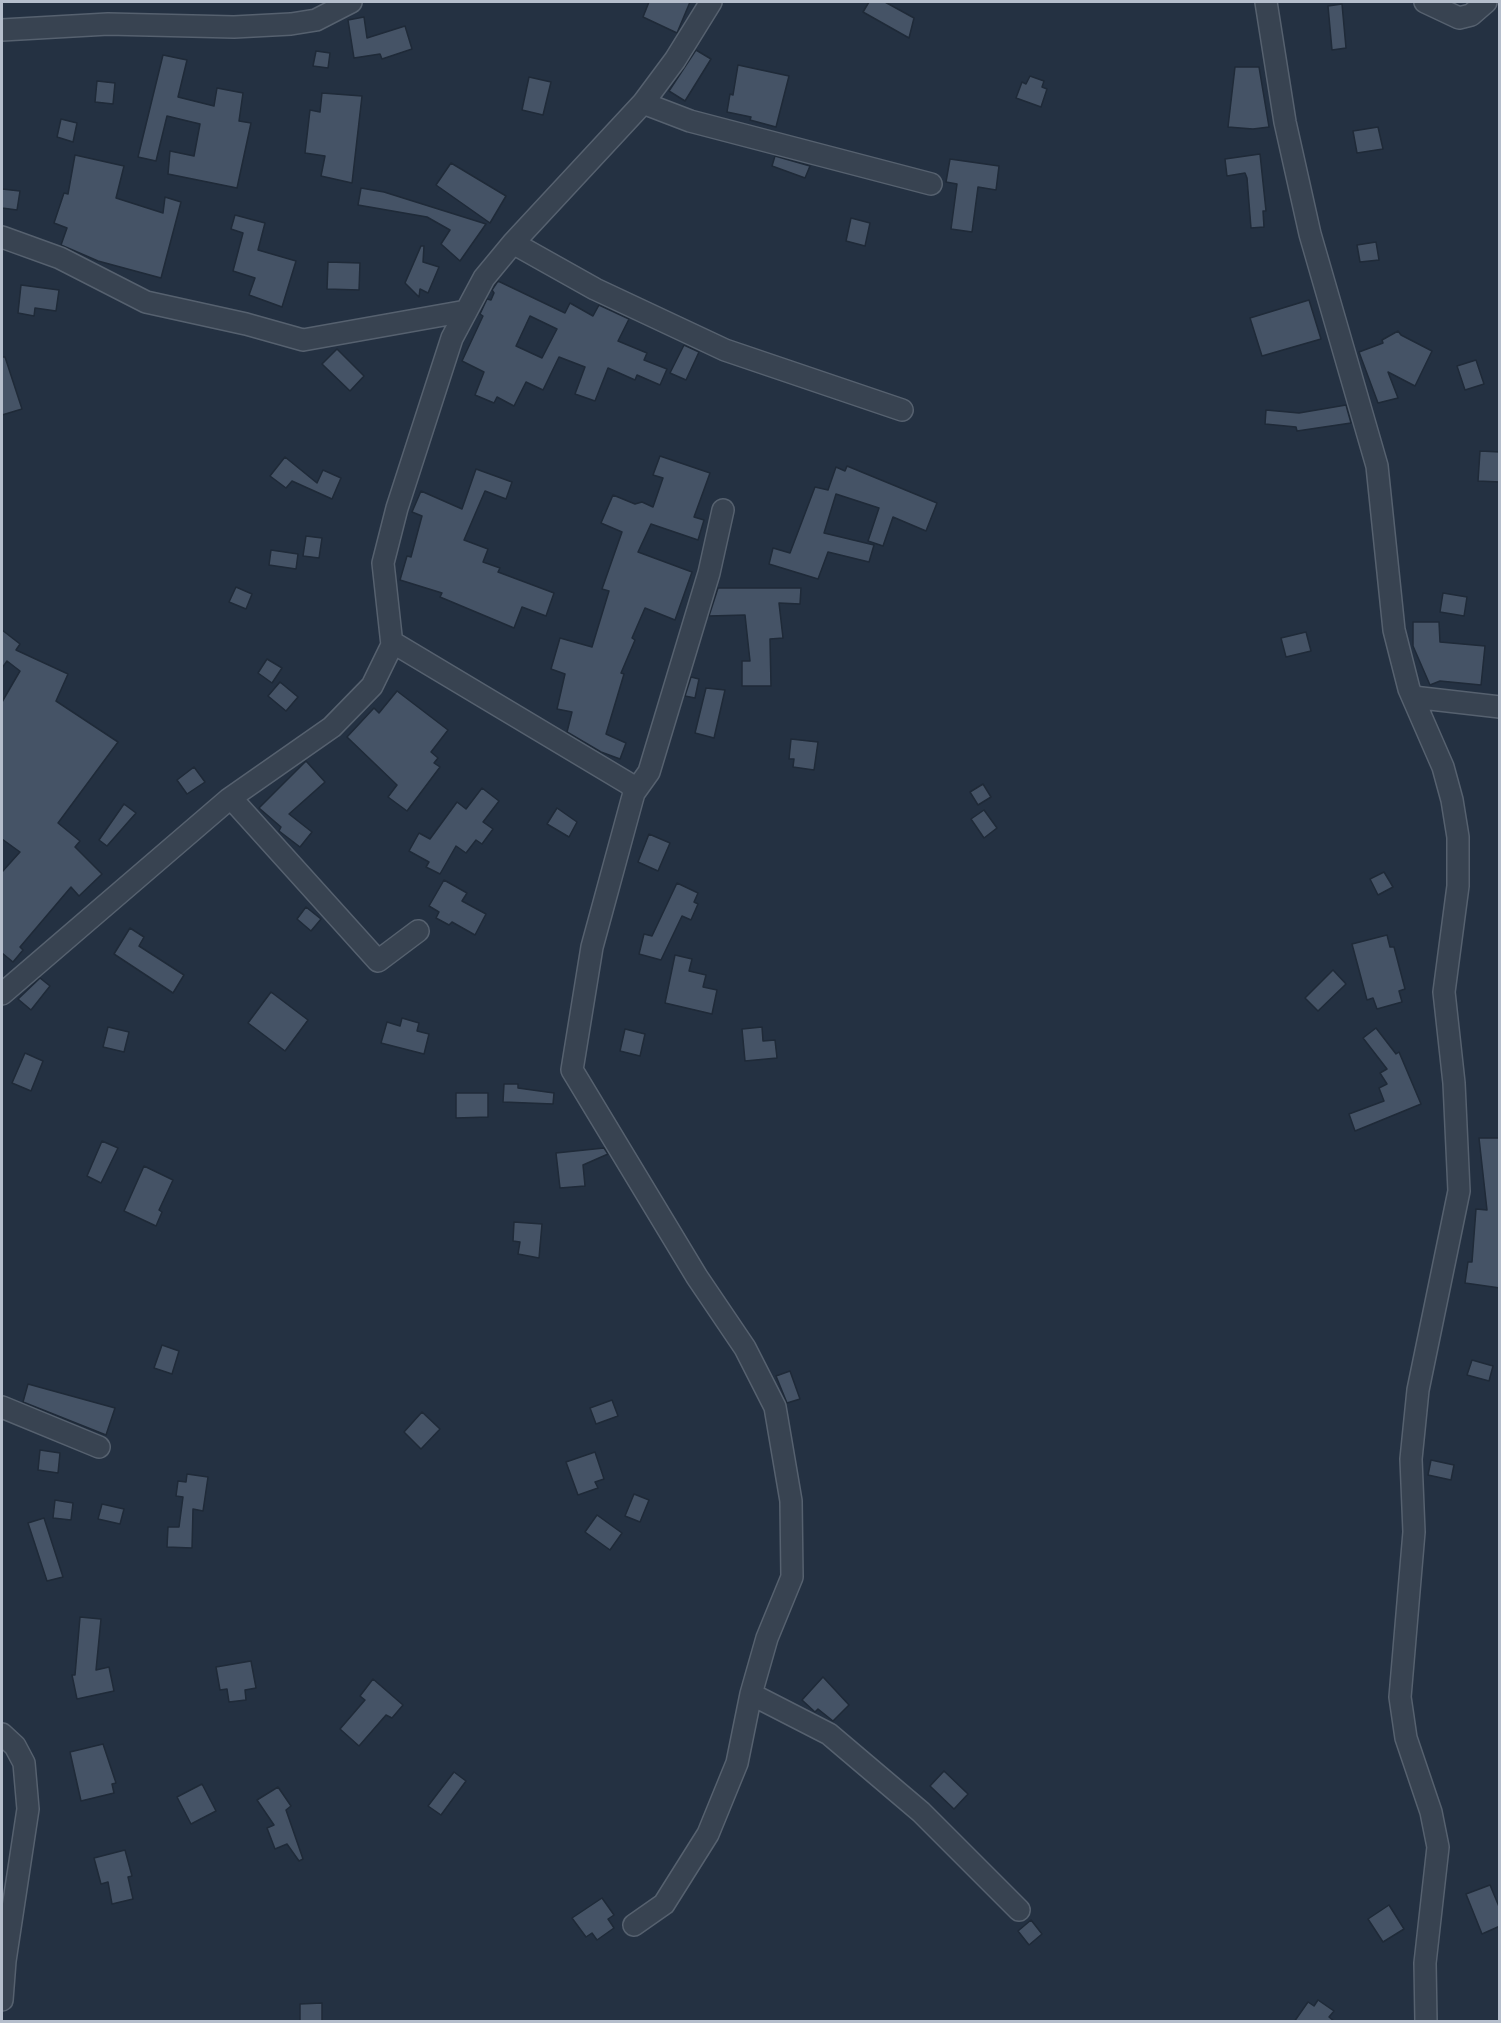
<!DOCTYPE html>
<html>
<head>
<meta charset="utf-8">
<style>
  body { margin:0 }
  #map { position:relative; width:1501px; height:2023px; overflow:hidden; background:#243142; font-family:"Roboto Condensed",sans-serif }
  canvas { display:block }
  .frame { position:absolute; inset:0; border:3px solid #b5becc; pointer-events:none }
</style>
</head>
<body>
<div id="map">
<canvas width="1501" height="2023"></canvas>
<div class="frame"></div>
</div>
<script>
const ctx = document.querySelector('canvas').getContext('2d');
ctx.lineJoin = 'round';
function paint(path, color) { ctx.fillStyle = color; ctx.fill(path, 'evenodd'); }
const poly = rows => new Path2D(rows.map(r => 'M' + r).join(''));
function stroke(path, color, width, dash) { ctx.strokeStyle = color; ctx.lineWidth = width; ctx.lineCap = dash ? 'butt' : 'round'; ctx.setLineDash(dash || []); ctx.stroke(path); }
const building = poly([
  [649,2,690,2,677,33,643,17,649,2],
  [869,2,885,2,914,18,909,38,863,12,869,2],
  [1342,4,1346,48,1332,50,1328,6,1342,4],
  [364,17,367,38,405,26,412,49,382,59,380,54,354,58,348,20,364,17],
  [696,50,711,59,685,101,669,91,696,50],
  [316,51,330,53,328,68,313,66,316,51],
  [163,55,187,60,178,97,214,106,217,88,243,93,239,121,251,123,237,188,168,174,170,151,194,156,200,124,167,116,156,161,138,157,163,55],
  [738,65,789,76,776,127,750,120,751,117,727,112,730,94,733,95,738,65],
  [1235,67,1259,67,1269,127,1253,129,1228,127,1235,67],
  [1030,76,1044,81,1042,87,1047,89,1041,107,1016,98,1022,82,1026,84,1030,76],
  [529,77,551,82,543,115,522,110,529,77],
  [97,81,115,83,113,104,95,102,97,81],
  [322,93,362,96,352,183,321,176,325,156,305,153,310,110,320,112,322,93],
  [61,119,77,123,73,142,57,137,61,119],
  [1378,127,1383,149,1357,153,1353,131,1378,127],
  [1260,154,1266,211,1263,211,1264,227,1251,228,1247,178,1245,173,1227,176,1225,159,1260,154],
  [75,155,124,166,116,198,163,213,165,197,181,202,161,278,98,261,61,245,67,228,54,223,64,193,68,194,75,155],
  [775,156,810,166,805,178,772,166,775,156],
  [950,159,999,166,996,190,978,187,972,232,951,229,957,184,946,182,950,159],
  [451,163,506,196,490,223,436,185,451,163],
  [361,188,384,192,486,224,460,261,441,244,450,230,427,217,358,205,361,188],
  [2,189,20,191,17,210,2,208,2,189],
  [235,215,265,223,258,250,296,261,282,307,249,295,255,278,233,271,243,233,231,229,235,215],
  [851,218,870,223,865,246,846,241,851,218],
  [1376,242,1379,260,1360,262,1357,245,1376,242],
  [421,246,424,246,423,262,439,267,428,293,420,289,419,297,405,283,421,246],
  [328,262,360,263,359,290,327,289,328,262],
  [498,281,565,313,570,303,593,316,599,305,629,319,618,341,647,353,644,360,667,369,660,385,637,375,635,380,608,368,595,401,575,394,585,367,559,357,543,390,526,382,514,406,497,397,494,403,475,395,484,372,462,361,483,316,480,314,487,299,491,300,494,293,492,290,498,281],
  [530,316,557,329,542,358,516,346,530,316],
  [21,285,59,290,56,311,35,308,34,316,18,313,21,285],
  [1309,300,1321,339,1262,356,1250,318,1309,300],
  [1398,331,1401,335,1432,351,1415,386,1388,372,1398,398,1378,403,1359,352,1383,343,1382,340,1398,331],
  [684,345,699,352,686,380,670,373,684,345],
  [337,349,364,376,350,391,322,364,337,349],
  [2,357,5,357,22,409,2,415,2,357],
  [1476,360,1484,384,1465,390,1457,366,1476,360],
  [1346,405,1351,423,1297,431,1296,427,1265,424,1266,410,1299,413,1346,405],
  [1480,451,1500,452,1500,482,1478,481,1480,451],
  [660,456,710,473,694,517,704,520,698,540,651,524,638,552,692,572,675,620,645,608,632,638,635,640,621,673,624,674,606,734,626,743,620,759,601,752,567,732,572,712,557,709,565,674,551,669,560,638,592,647,609,591,602,589,622,532,601,523,613,495,635,504,642,502,653,507,663,478,653,475,660,456],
  [285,457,317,483,323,470,341,478,332,499,292,481,286,488,270,476,285,457],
  [847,466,937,503,926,531,893,517,883,546,868,541,879,508,836,494,824,533,874,545,869,562,828,552,818,579,769,564,773,548,790,553,815,487,828,490,836,467,845,471,847,466],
  [476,469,512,482,506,499,485,491,464,540,488,549,483,562,500,568,498,572,554,593,546,616,522,607,514,628,440,597,442,593,400,580,407,556,411,557,422,516,412,512,421,491,462,509,476,469],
  [306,536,322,538,319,558,303,556,306,536],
  [271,550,298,554,296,569,269,565,271,550],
  [236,587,252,594,246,609,229,602,236,587],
  [718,588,801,588,800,604,779,603,783,638,770,639,771,686,742,686,742,661,750,661,745,615,709,616,718,588],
  [1443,593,1467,597,1464,616,1440,612,1443,593],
  [1413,622,1439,622,1440,642,1485,646,1481,685,1440,681,1430,685,1413,646,1413,622],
  [2,630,20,644,16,650,68,674,56,701,118,742,58,823,80,841,75,847,102,874,79,896,71,887,20,947,23,950,13,962,2,953,2,872,20,852,2,839,2,702,20,671,7,661,2,668,2,630],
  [1306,632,1311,651,1286,657,1281,638,1306,632],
  [267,659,282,668,272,683,258,673,267,659],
  [691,677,699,679,695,698,685,696,691,677],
  [280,682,298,697,286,711,268,696,280,682],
  [706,688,725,690,714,738,695,733,706,688],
  [397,691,448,730,431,752,438,758,434,763,440,767,407,811,388,797,397,785,347,737,374,708,379,713,397,691],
  [791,739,818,742,814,770,793,767,794,759,789,759,791,739],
  [306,761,325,782,289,814,312,832,300,847,279,831,281,827,259,808,306,761],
  [194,767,205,782,187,794,177,780,194,767],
  [983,784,991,797,978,805,970,792,983,784],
  [482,788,499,801,483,822,493,829,482,844,476,840,466,853,456,846,440,874,426,867,429,862,409,851,419,833,430,839,457,802,466,809,482,788],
  [124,804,136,813,107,846,99,840,124,804],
  [557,808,577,822,569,837,547,824,557,808],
  [984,810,997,828,984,838,971,819,984,810],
  [649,834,670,843,658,871,638,862,649,834],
  [1384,872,1393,887,1378,895,1370,879,1384,872],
  [444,880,467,893,462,901,486,914,475,935,452,922,449,925,436,918,439,912,429,906,444,880],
  [677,883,698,893,694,902,698,904,691,920,682,916,661,960,639,954,644,934,652,936,677,883],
  [306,907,321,919,311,931,297,919,306,907],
  [130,928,144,937,139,946,184,975,173,993,114,954,130,928],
  [1387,935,1390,947,1394,947,1405,989,1399,991,1402,1002,1377,1009,1373,998,1367,1000,1352,944,1387,935],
  [675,955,692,959,689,971,706,975,703,987,717,990,712,1014,665,1003,675,955],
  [1333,970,1346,984,1318,1011,1305,998,1333,970],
  [40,978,50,986,31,1010,18,999,40,978],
  [271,992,308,1020,285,1051,248,1023,271,992],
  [402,1018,419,1023,417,1031,429,1034,424,1054,381,1043,387,1022,400,1026,402,1018],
  [108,1027,129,1032,124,1052,103,1047,108,1027],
  [762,1027,763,1041,775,1040,777,1058,745,1061,742,1029,762,1027],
  [1376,1028,1396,1054,1399,1052,1421,1104,1355,1131,1349,1114,1384,1101,1379,1088,1387,1084,1380,1073,1387,1069,1363,1038,1376,1028],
  [625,1029,645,1034,640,1056,620,1051,625,1029],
  [25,1053,43,1061,31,1091,12,1083,25,1053],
  [504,1084,518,1084,518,1088,554,1093,553,1104,503,1102,504,1084],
  [456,1093,488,1093,488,1117,456,1118,456,1093],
  [1479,1138,1500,1138,1500,1288,1465,1283,1468,1262,1472,1262,1476,1209,1487,1210,1479,1138],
  [102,1141,118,1148,101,1183,87,1176,102,1141],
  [604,1148,608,1154,583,1165,585,1186,560,1188,556,1153,604,1148],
  [144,1166,173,1180,159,1210,162,1212,156,1226,124,1211,144,1166],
  [514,1222,542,1224,539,1258,518,1254,520,1242,513,1241,514,1222],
  [162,1345,179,1351,172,1374,154,1368,162,1345],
  [1472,1360,1493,1366,1489,1381,1467,1375,1472,1360],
  [790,1371,800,1399,787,1403,776,1376,790,1371],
  [28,1384,115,1408,106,1435,23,1402,28,1384],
  [612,1400,618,1416,596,1424,590,1408,612,1400],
  [422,1412,440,1429,421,1449,404,1432,422,1412],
  [40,1450,60,1453,58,1473,38,1470,40,1450],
  [595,1452,604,1479,595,1482,598,1488,578,1495,566,1462,595,1452],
  [1431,1460,1454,1465,1451,1480,1428,1475,1431,1460],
  [187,1474,208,1477,203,1511,193,1509,192,1548,167,1547,168,1527,179,1527,183,1497,176,1496,178,1481,186,1482,187,1474],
  [634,1494,649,1500,640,1522,625,1516,634,1494],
  [55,1500,73,1503,71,1520,53,1518,55,1500],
  [102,1504,124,1509,120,1524,98,1519,102,1504],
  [597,1515,622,1533,610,1550,585,1532,597,1515],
  [44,1518,63,1577,47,1581,28,1523,44,1518],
  [80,1617,101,1619,96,1670,109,1667,114,1691,77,1699,72,1675,75,1675,80,1617],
  [251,1661,256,1688,245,1690,246,1700,229,1702,227,1689,220,1690,216,1667,251,1661],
  [823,1677,849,1705,833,1721,818,1709,815,1712,802,1700,823,1677],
  [373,1679,403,1705,392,1718,386,1715,359,1746,340,1729,365,1700,360,1696,373,1679],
  [103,1744,116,1783,112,1784,114,1793,81,1801,70,1752,103,1744],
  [944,1771,968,1794,954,1809,930,1786,944,1771],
  [454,1772,466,1781,441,1815,428,1806,454,1772],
  [202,1784,216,1811,191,1824,177,1797,202,1784],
  [278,1787,291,1806,286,1810,303,1859,299,1861,287,1844,275,1849,267,1828,274,1825,257,1800,278,1787],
  [125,1850,132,1876,128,1877,133,1899,112,1904,108,1882,101,1884,94,1858,125,1850],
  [1490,1885,1500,1909,1500,1926,1482,1934,1466,1894,1490,1885],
  [602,1898,614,1915,608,1919,614,1928,597,1940,592,1933,586,1937,572,1918,602,1898],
  [1389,1905,1404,1929,1383,1942,1368,1919,1389,1905],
  [1031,1920,1042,1934,1029,1945,1018,1931,1031,1920],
  [1318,2000,1334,2011,1329,2017,1335,2022,1294,2022,1308,2002,1314,2006,1318,2000],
  [322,2003,322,2022,300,2022,300,2004,322,2003]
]);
const street = poly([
  [1266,2,1285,122,1310,234,1377,466,1394,630,1409,689,1443,767,1452,800,1458,837,1458,886,1444,992,1454,1083,1459,1191,1418,1390,1411,1459,1414,1532,1400,1697,1406,1738,1431,1812,1438,1847,1425,1963,1426,2022],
  [1425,2,1459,18,1471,15,1486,2],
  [2,30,108,24,234,27,291,24,316,20,351,2],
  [643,103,690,121,931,184],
  [2,237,60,258,146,302,246,324,303,340,466,311],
  [513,243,595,289,725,350,902,410],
  [392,642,631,785,634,793,632,800,592,947,572,1070,697,1277,745,1348,775,1407,791,1501,792,1577,767,1638,751,1694,737,1763,708,1834,664,1904,634,1925],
  [1413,697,1500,707],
  [634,793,649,772,709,573,723,510],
  [231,798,378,961,418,931],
  [2,994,229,799,332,727,372,686,392,645,383,563,397,508,452,338,484,278,513,243,643,103,675,60,711,2],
  [2,1407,99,1447],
  [751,1694,829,1734,921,1812,1019,1910],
  [2,1734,15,1746,24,1763,28,1809,5,1961,2,2000]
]);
paint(building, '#455366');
stroke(building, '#1f2a38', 1.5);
stroke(street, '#56616f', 24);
stroke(street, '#384351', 21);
</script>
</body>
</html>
